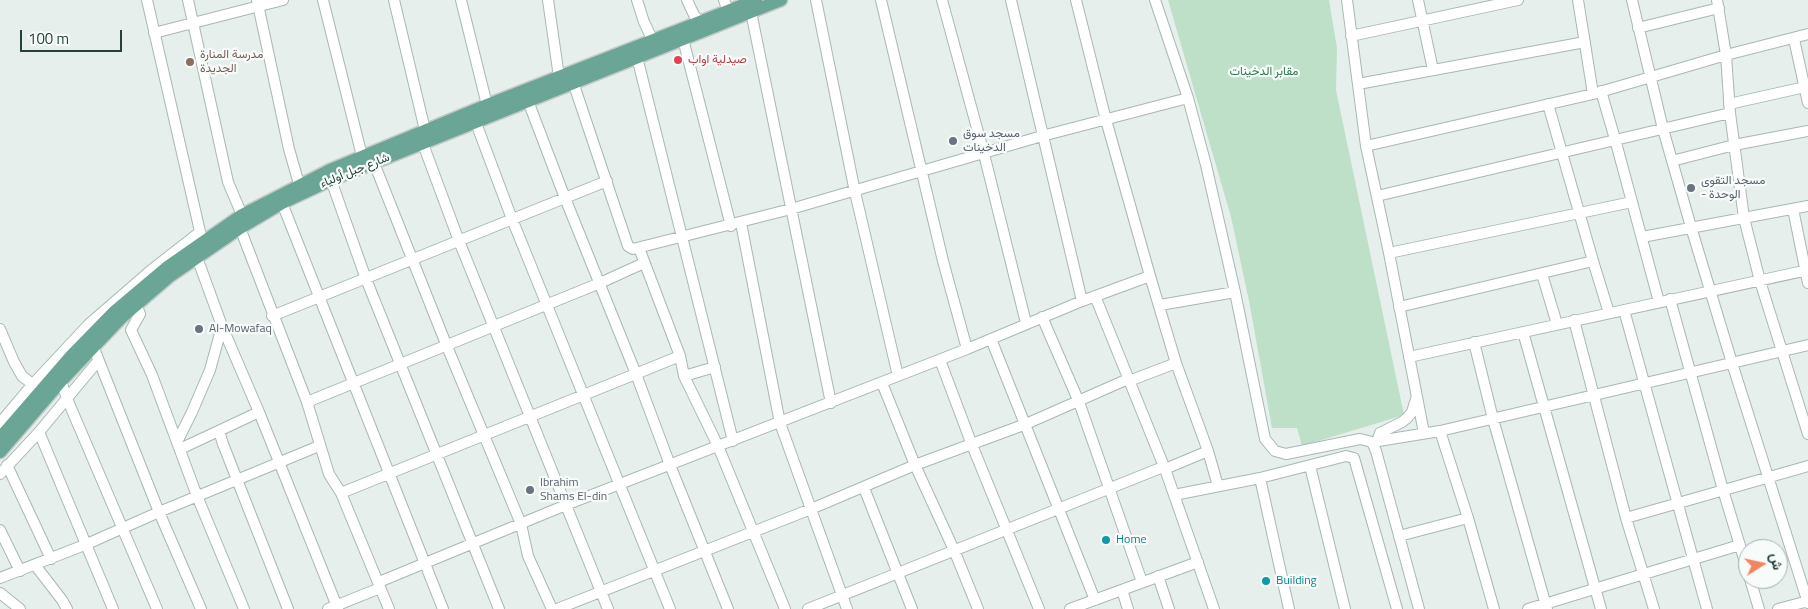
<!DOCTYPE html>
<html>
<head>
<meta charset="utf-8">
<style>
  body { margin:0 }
  #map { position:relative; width:1808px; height:609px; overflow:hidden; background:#e6efeb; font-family:"Titillium Web",Vazirmatn,sans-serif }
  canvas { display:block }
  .north { position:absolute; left:1738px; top:539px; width:50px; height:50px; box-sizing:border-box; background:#f7fbf9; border:1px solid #a3b1ad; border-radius:50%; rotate:80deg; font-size:14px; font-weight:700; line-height:20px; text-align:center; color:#24423a }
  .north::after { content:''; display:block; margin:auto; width:18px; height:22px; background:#f4845f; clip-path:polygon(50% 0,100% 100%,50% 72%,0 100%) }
  .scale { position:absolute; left:20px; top:30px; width:102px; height:22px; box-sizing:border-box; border:2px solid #24423a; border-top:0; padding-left:6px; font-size:15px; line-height:18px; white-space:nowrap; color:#24423a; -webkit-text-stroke:4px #f7fbf9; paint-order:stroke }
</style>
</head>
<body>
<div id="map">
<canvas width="1808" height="609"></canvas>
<div class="north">ش</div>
<div class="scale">100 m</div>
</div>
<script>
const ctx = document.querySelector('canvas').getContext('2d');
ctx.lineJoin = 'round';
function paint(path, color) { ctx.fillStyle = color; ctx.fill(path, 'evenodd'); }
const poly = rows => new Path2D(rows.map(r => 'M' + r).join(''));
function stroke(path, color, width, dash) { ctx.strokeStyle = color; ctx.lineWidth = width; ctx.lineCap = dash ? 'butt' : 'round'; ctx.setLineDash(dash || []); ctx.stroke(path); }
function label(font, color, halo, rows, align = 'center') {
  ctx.font = font + ' "Titillium Web",Vazirmatn,sans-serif'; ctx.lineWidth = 4.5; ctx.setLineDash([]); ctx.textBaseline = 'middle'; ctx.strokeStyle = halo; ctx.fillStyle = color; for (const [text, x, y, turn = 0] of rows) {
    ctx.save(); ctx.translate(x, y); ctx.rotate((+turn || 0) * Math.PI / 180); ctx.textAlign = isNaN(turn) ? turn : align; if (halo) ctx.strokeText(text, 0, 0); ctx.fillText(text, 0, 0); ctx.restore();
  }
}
const green = poly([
  [1168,0,1329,0,1337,48,1336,90,1404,415,1302,446,1297,428,1272,428,1249,301,1231,217]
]);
const minor = poly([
  [147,0,201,236],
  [188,0,228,182,242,215],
  [257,0,289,149,299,184],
  [323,0,362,156],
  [394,0,425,130],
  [461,0,487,105],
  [548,0,559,77],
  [637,0,644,22,653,41],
  [687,0,694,15,700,22],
  [724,0,728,11],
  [816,0,855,192,898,376],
  [881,0,943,261,967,349],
  [942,0,984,154,1026,323],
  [1011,0,1082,301],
  [1076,0,1106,120,1150,276,1176,363,1208,451,1218,486],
  [1155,0,1188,98,1206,165,1235,292,1265,439,1275,451,1286,454,1360,439,1372,442,1440,431,1808,345],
  [1347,0,1366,146,1389,253,1424,433],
  [1418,0,1433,70],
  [1578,0,1593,94],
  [1632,0,1663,129,1691,227,1732,363,1808,603],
  [1717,0,1726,55,1730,113,1744,218,1760,281,1808,434],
  [751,12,831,403],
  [1638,28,1719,8],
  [154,33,283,0],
  [1351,36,1518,0],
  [683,39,731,226],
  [1794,39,1808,103],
  [637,57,733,441],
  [573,82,628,246,633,249,791,209,1042,136,1188,98],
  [1358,84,1585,42],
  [1601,91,1615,139,1659,302],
  [528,101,565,198,636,374,670,465,728,609],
  [1548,104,1593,261,1609,313],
  [1729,104,1805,87],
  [473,115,512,219,670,609],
  [423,144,459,241,608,609],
  [1366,146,1593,94,1726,55,1808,34],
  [1672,161,1734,145,1808,131],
  [374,163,446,344,521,524,528,556,552,609],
  [331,180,366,279,499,609],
  [1377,196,1730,113],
  [282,203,443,609],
  [1793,209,1808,283],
  [741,223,780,423,847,609],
  [240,228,307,402,329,474,341,493,389,609],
  [1642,237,1808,206],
  [639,248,680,356,684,376,718,446,785,609],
  [195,252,222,326,259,412,338,609],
  [1389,253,1632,202],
  [1542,274,1557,324],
  [1095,296,1165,469,1214,609],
  [1670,299,1723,490,1748,572],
  [136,305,140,314,131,330,152,375,197,496,244,609],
  [1160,305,1235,292],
  [1399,307,1593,261],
  [1624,310,1707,609],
  [272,316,607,181],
  [1042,317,1079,402,1142,582],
  [1574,320,1626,518,1654,609],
  [0,329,14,362,22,376,36,387],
  [1523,332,1601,609],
  [991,339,1095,600],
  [1474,342,1493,419,1547,609],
  [93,346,159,512,201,609],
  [1409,357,1808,270],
  [940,360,972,445,1039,609],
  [684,376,715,367],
  [61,381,68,401,157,609],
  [1129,381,1176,363],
  [882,383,915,465,954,550,978,609],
  [307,402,600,283,644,263],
  [0,423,32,385,89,324,150,271,200,232],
  [219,431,223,444,288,609],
  [1440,431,1468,518,1494,609],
  [39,432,113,609],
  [1377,441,1380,433,1402,422,1407,418,1412,412,1416,399],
  [177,442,192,412,210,370,222,326],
  [1372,442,1376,451,1419,609],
  [180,449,259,412],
  [7,465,51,559],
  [1310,466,1345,609],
  [1165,469,1208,451],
  [0,474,39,432,98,361],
  [1260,478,1289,609],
  [864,488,912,609],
  [341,493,680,356],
  [1174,495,1260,478,1346,456,1354,458,1397,609],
  [1626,518,1808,466],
  [0,530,20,571],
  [1399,536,1468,518],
  [35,565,62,600,67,609],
  [1158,576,1169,609],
  [0,578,87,544,159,512,319,446],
  [1750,579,1759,609],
  [379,582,566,505,967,349,1082,301,1150,276],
  [1122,590,1128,609],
  [0,593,20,609],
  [328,609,380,588],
  [557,609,811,509,915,465,1026,424,1128,379],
  [808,609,1163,467],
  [1070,609,1198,562],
  [1528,609,1740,545],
  [1778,609,1808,601]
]);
const major = poly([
  [0,438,71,356,115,311,166,268,242,215,330,170,487,105,756,0],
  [0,452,61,381,121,318,170,276,240,228,282,203,331,180,781,0]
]);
const markers = [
  [678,60,5,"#e0444e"],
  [190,62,5,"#8d6e63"],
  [953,141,5,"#6b7280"],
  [1691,188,5,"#6b7280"],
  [199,329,5,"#6b7280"],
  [530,490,5,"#6b7280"],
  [1106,540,5,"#0f9aa8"],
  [1266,581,5,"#0f9aa8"]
];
const educationNames = [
  ["مدرسة المنارة",200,55],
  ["الجديدة",200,69]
];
const healthNames = [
  ["صيدلية اواب",688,60]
];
const parkNames = [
  ["مقابر الدخينات",1264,72]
];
const worshipNames = [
  ["مسجد سوق",963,134],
  ["الدخينات",963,148],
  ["مسجد التقوى",1701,181],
  ["- الوحدة",1701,195],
  ["Al-Mowafaq",209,329],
  ["Ibrahim",540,483],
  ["Shams El-din",540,497]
];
const streetNames = [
  ["شارع جبل أولياء",355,171,-22]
];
const cultureNames = [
  ["Home",1116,540],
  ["Building",1276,581]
];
paint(green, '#bfe0c8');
stroke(minor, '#a8b8b2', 12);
stroke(major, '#c2cac8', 15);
stroke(minor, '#fff', 10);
stroke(major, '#6aa596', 12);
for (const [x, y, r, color] of markers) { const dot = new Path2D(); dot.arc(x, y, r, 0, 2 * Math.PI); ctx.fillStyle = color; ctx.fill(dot); stroke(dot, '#f7fbf9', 2); }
label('12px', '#785e54', '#f7fbf9', educationNames, 'left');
label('12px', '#be3a42', '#f7fbf9', healthNames, 'left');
label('12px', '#2d7a4b', '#f7fbf9', parkNames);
label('12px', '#5b616d', '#f7fbf9', worshipNames, 'left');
label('12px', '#24423a', '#f7fbf9', streetNames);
label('12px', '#0d838f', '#f7fbf9', cultureNames, 'left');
</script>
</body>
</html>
